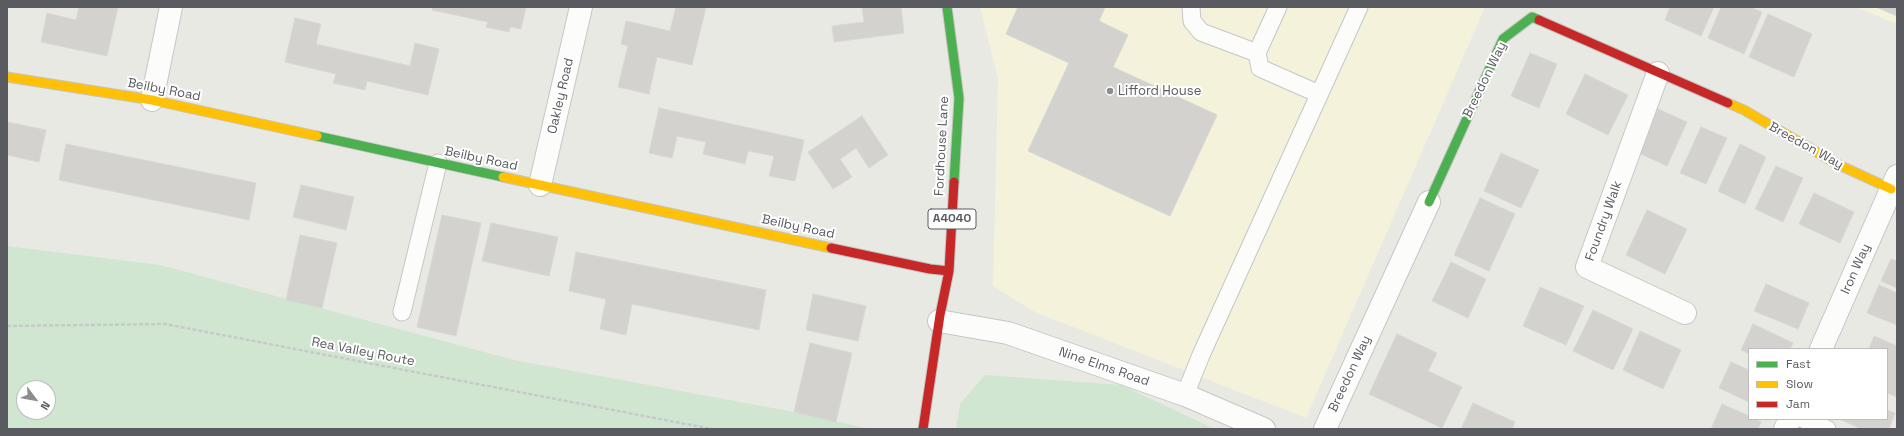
<!DOCTYPE html>
<html>
<head>
<meta charset="utf-8">
<style>
  body { margin:0 }
  #map { position:relative; width:1904px; height:436px; overflow:hidden; background:#e9e9e3; font-family:"Space Grotesk",sans-serif }
  canvas { display:block }
  .frame { position:absolute; inset:0; border:8px solid #595b61; pointer-events:none }
  .legend { position:absolute; left:1748px; top:348px; width:140px; height:72px; box-sizing:border-box; background:#fff; border:1px solid #bdbdc0; margin:0; padding:5px 7px; list-style:none; font-size:12px; color:#595b61 }
  .legend li { display:flex; align-items:center; gap:8px; height:20px }
  .legend b { width:20px; border:1px solid #bdbdc0 }
  .north { position:absolute; left:16px; top:380px; width:40px; height:40px; box-sizing:border-box; background:#fff; border:1px solid #bdbdc0; border-radius:50%; rotate:122deg; font-size:11px; font-weight:700; line-height:16px; text-align:center; color:#595b61 }
  .north::after { content:''; display:block; margin:auto; width:14px; height:18px; background:#8b8d8e; clip-path:polygon(50% 0,100% 100%,50% 72%,0 100%) }
</style>
</head>
<body>
<div id="map">
<canvas width="1904" height="436"></canvas>
<div class="frame"></div>
<ul class="legend">
<li><b style="height:5px;background:#4caf50"></b>Fast</li>
<li><b style="height:5px;background:#ffc107"></b>Slow</li>
<li><b style="height:5px;background:#c62828"></b>Jam</li>
</ul>
<div class="north">N</div>
</div>
<script>
const ctx = document.querySelector('canvas').getContext('2d');
ctx.lineJoin = 'round';
function paint(path, color) { ctx.fillStyle = color; ctx.fill(path, 'evenodd'); }
const poly = rows => new Path2D(rows.map(r => 'M' + r).join(''));
function stroke(path, color, width, dash) { ctx.strokeStyle = color; ctx.lineWidth = width; ctx.lineCap = dash ? 'butt' : 'round'; ctx.setLineDash(dash || []); ctx.stroke(path); }
function label(font, color, halo, rows, align = 'center') {
  ctx.font = font + ' "Space Grotesk",sans-serif'; ctx.lineWidth = 4; ctx.setLineDash([]); ctx.textBaseline = 'middle'; ctx.strokeStyle = halo; ctx.fillStyle = color; for (const [text, x, y, turn = 0] of rows) {
    ctx.save(); ctx.translate(x, y); ctx.rotate((+turn || 0) * Math.PI / 180); ctx.textAlign = isNaN(turn) ? turn : align; if (halo) ctx.strokeText(text, 0, 0); ctx.fillText(text, 0, 0); ctx.restore();
  }
}
const commercial = poly([
  [980,7,1485,7,1306,418,1035,312,993,286,998,79],
  [1855,7,1897,7,1897,24]
]);
const green = poly([
  [7,246,160,265,514,360,794,412,870,429,7,429],
  [24,388,48,388,48,412,24,412],
  [985,375,1121,385,1215,429,956,429,960,404]
]);
const building = poly([
  [79,7,118,7,107,56,41,42,47,13,76,20,79,7],
  [433,7,526,7,521,29,510,27,509,32,486,27,488,22,432,10,433,7],
  [676,7,706,7,692,65,657,57,649,94,618,87,628,46,621,44,626,21,670,31,676,7],
  [862,7,901,7,904,33,834,42,832,26,864,22,862,7],
  [1018,7,1105,7,1099,21,1128,35,1113,67,1217,115,1170,216,1028,151,1069,63,1006,34,1018,7],
  [1670,7,1714,7,1701,36,1665,20,1670,7],
  [1721,7,1750,7,1762,12,1744,54,1708,38,1721,7],
  [1876,7,1897,7,1897,16,1876,7],
  [1768,14,1812,34,1794,77,1749,57,1768,14],
  [295,18,321,24,316,44,410,66,415,43,439,49,428,95,367,81,365,90,333,83,336,74,285,62,295,18],
  [1530,53,1557,64,1539,108,1511,96,1530,53],
  [1585,74,1628,95,1608,135,1566,114,1585,74],
  [659,108,804,140,795,181,769,176,774,156,748,151,745,164,703,154,706,142,677,136,672,158,649,153,659,108],
  [1658,109,1687,122,1667,166,1639,153,1658,109],
  [862,116,888,155,869,168,856,148,840,159,852,177,833,189,808,152,862,116],
  [7,122,46,130,39,162,7,155,7,122],
  [1701,127,1727,138,1706,184,1680,173,1701,127],
  [66,144,256,183,249,220,59,180,66,144],
  [1740,144,1766,157,1745,204,1718,191,1740,144],
  [1501,153,1539,170,1521,208,1484,191,1501,153],
  [1776,166,1803,178,1783,222,1755,209,1776,166],
  [301,185,354,197,346,230,293,217,301,185],
  [1814,193,1854,212,1840,243,1799,224,1814,193],
  [1480,198,1515,214,1489,271,1454,255,1480,198],
  [1647,210,1687,229,1665,274,1626,255,1647,210],
  [442,215,481,223,456,336,417,327,442,215],
  [491,223,558,237,549,276,482,261,491,223],
  [300,235,337,243,322,308,286,300,300,235],
  [576,252,766,290,759,330,632,304,626,335,600,329,606,299,569,291,576,252],
  [1891,259,1897,261,1897,288,1881,281,1891,259],
  [1451,262,1486,279,1468,318,1432,301,1451,262],
  [1766,284,1809,303,1798,329,1754,311,1766,284],
  [1879,285,1897,293,1897,325,1867,313,1879,285],
  [1540,287,1584,306,1566,345,1523,326,1540,287],
  [813,294,866,306,858,341,806,330,813,294],
  [1593,310,1633,329,1613,370,1573,351,1593,310],
  [1753,324,1793,343,1790,349,1749,349,1749,354,1741,350,1753,324],
  [1640,331,1681,350,1663,389,1623,370,1640,331],
  [1397,334,1437,353,1428,371,1462,387,1442,428,1369,394,1397,334],
  [1874,336,1897,346,1897,397,1887,393,1887,349,1869,349,1874,336],
  [810,343,852,353,836,422,794,412,810,343],
  [1731,362,1749,370,1749,402,1719,388,1731,362],
  [1473,403,1515,422,1512,429,1461,429,1473,403],
  [1722,404,1749,416,1749,419,1755,419,1761,422,1758,429,1711,429,1722,404],
  [1887,410,1895,413,1889,429,1862,429,1839,419,1887,419,1887,410]
]);
const path = poly([
  [7,326,165,324,712,429]
]);
const lane = poly([
  [1191,7,1192,21,1201,32,1257,53],
  [1278,7,1257,53,1260,68,1319,94],
  [402,312,438,163],
  [1185,395,1201,355,1359,7],
  [1803,419,1827,429]
]);
const street = poly([
  [1658,73,1587,267,1685,313],
  [152,100,171,7],
  [540,185,581,7],
  [939,321,1008,333,1185,395,1264,429],
  [1821,349,1897,176],
  [1325,429,1429,202],
  [1785,429,1790,419]
]);
const fast = poly([
  [947,7,959,98,954,182],
  [317,136,503,177],
  [1429,202,1503,39,1532,17,1539,20]
]);
const slow = poly([
  [7,77,152,100,317,136],
  [1728,103,1744,110,1837,164,1891,189],
  [503,177,831,248]
]);
const jam = poly([
  [1539,20,1728,103],
  [831,248,930,269,949,271],
  [923,429,940,315,949,271,954,182]
]);
const markers = [
  [1110,91,4,"#8b8d8e"]
];
const shields = [
  [952,219,48]
];
const shieldNames = [
  ["A4040",952,219]
];
const streetNames = [
  ["Breedon Way",1485,80,-64],
  ["Beilby Road",164,90,11],
  ["Oakley Road",561,96,-77],
  ["Fordhouse Lane",942,146,-87],
  ["Breedon Way",1806,146,29],
  ["Beilby Road",481,159,12],
  ["Foundry Walk",1604,221,-70],
  ["Beilby Road",798,227,12],
  ["Iron Way",1856,269,-66],
  ["Rea Valley Route",363,352,11],
  ["Nine Elms Road",1104,367,19],
  ["Breedon Way",1350,374,-65]
];
const poiNames = [
  ["Lifford House",1118,91]
];
paint(commercial, '#f4f2db');
paint(green, '#d0e6d1');
paint(building, '#d3d2ce');
stroke(building, '#d8d7d2', 1);
stroke(lane, '#c6c7c5', 19);
stroke(street, '#c6c7c5', 24);
stroke(fast, '#c4c5c4', 11);
stroke(slow, '#c4c5c4', 11);
stroke(jam, '#c4c5c4', 11);
stroke(path, '#c6cbc9', 2.5, [4, 2]);
stroke(lane, '#fcfcfb', 17);
stroke(street, '#fcfcfb', 22);
stroke(fast, '#4caf50', 9);
stroke(slow, '#ffc107', 9);
stroke(jam, '#c62828', 9);
for (const [x, y, r, color] of markers) { const dot = new Path2D(); dot.arc(x, y, r, 0, 2 * Math.PI); ctx.fillStyle = color; ctx.fill(dot); stroke(dot, '#fff', 1.5); }
for (const [x, y, w] of shields) { const box = new Path2D(); box.roundRect(x - w / 2, y - 10, w, 20, 3); ctx.fillStyle = '#fff'; ctx.fill(box); stroke(box, '#595b61', 1); }
label('bold 12px', '#595b61', null, shieldNames);
label('13px', '#595b61', '#fff', streetNames);
label('13px', '#595b61', '#fff', poiNames, 'left');
</script>
</body>
</html>
